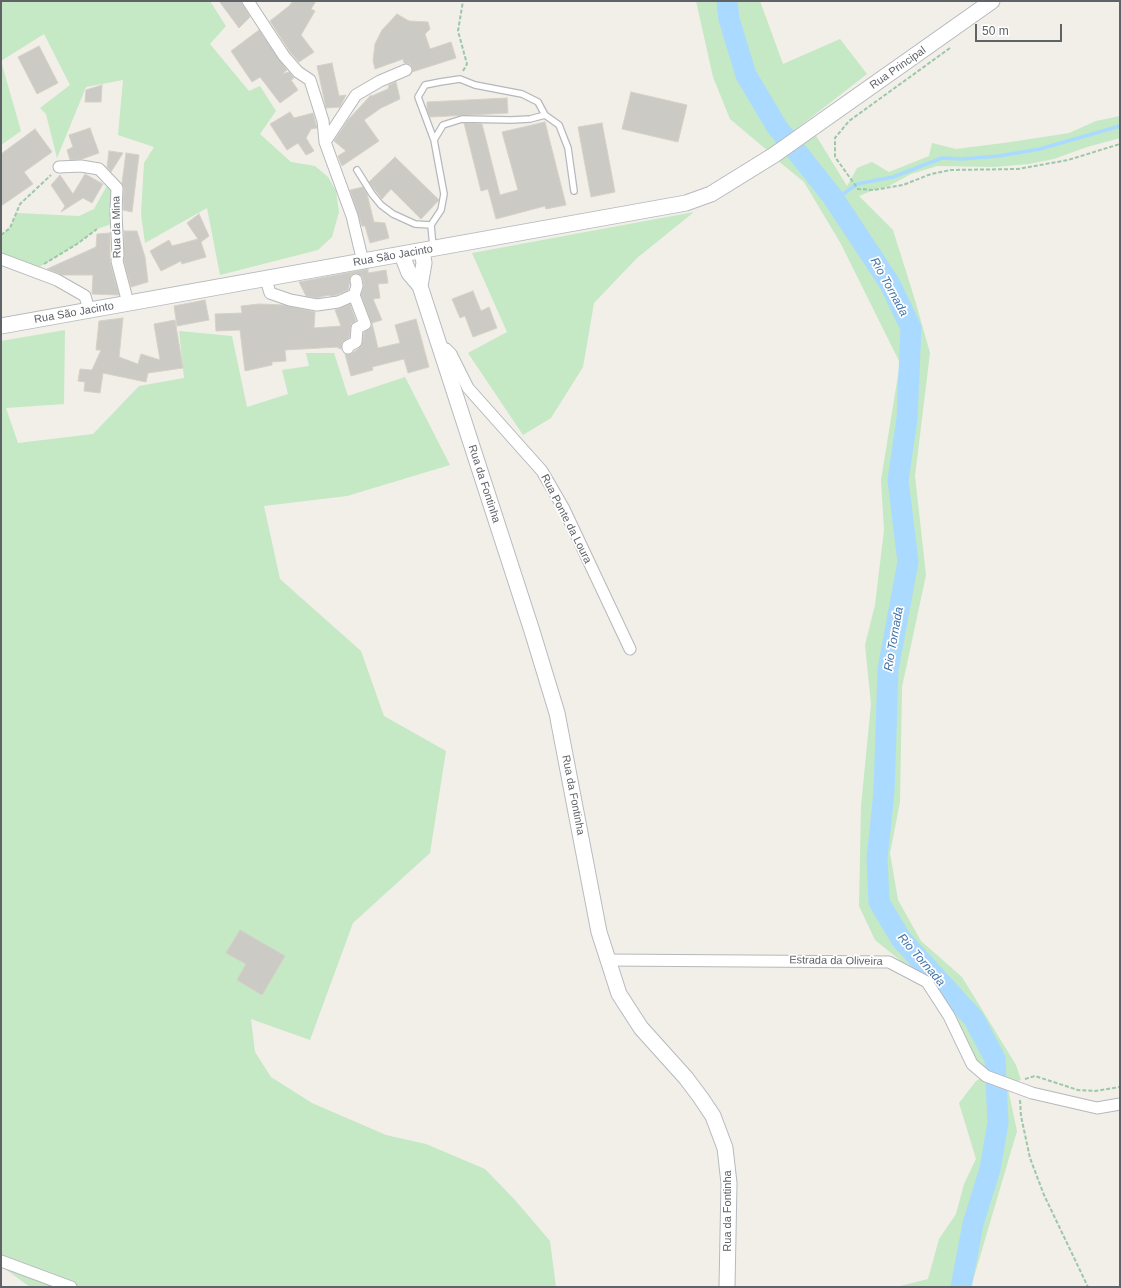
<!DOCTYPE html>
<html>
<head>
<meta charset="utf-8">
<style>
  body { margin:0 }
  #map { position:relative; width:1121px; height:1288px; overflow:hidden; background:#f1efe8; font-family:Helvetica,sans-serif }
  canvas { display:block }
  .frame { position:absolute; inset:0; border:2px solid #5f6368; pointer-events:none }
  .scale { position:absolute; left:975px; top:24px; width:87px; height:18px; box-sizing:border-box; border:2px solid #5f6368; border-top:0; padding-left:5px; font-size:12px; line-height:14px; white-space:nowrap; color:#5f6368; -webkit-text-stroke:3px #fff; paint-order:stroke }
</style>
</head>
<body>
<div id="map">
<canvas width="1121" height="1288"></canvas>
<div class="frame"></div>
<div class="scale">50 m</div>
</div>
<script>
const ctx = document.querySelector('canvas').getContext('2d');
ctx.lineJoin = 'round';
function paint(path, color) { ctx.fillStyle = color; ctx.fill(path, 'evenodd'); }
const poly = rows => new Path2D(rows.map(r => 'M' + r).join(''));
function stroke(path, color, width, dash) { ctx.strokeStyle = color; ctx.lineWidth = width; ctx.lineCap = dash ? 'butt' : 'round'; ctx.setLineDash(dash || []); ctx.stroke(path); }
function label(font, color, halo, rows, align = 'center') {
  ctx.font = font + ' Helvetica,sans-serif'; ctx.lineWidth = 3.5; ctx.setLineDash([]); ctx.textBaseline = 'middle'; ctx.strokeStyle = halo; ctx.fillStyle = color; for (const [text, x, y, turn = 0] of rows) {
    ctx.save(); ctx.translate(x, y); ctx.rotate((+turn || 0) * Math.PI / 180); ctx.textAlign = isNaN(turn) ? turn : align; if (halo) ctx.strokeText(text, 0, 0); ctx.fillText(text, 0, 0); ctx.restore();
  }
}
const green = poly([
  [1,1,210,1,226,26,210,44,249,91,260,86,276,111,260,134,291,162,315,166,328,177,336,191,339,212,332,237,318,250,220,275,207,208,145,243,141,214,144,163,154,147,118,135,123,80,86,87,57,158,46,114,40,108,70,85,44,34,1,61,21,131,1,145],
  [696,1,760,1,783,64,840,39,867,74,768,151,730,119,713,77],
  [1120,116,1120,138,1087,147,1054,159,1029,164,994,167,937,166,911,174,889,186,874,190,859,196,893,230,915,300,930,353,915,476,926,575,902,687,900,802,890,853,898,900,921,941,962,977,1016,1065,1021,1080,1007,1084,1017,1131,971,1287,896,1287,928,1279,939,1239,956,1214,964,1184,976,1159,959,1103,976,1081,985,1076,927,982,875,940,859,906,861,806,871,704,865,645,875,605,884,530,881,480,900,363,841,244,804,182,777,160,815,134,847,186,857,168,872,162,889,172,929,156,932,143,956,149,1011,142,1069,133,1096,121],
  [110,180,117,188,117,222,97,229,77,244,33,271,1,259,1,235,10,228,17,213,79,216,94,209],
  [694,212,637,258,594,303,583,367,551,418,523,435,468,353,507,332,472,253],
  [65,330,64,404,6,408,18,443,93,434,139,386,184,378,179,331,232,336,247,407,288,394,282,370,309,366,306,353,334,353,348,396,405,377,450,465,347,496,264,506,280,579,361,651,384,716,446,751,430,853,353,923,310,1040,251,1019,255,1052,271,1077,312,1103,386,1135,426,1144,485,1169,515,1200,550,1241,556,1287,30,1287,1,1266,1,341]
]);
const stream = poly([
  [835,200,857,184,893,177,942,158,961,159,999,156,1040,149,1120,126]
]);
const river = poly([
  [727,1,729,19,746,75,777,127,832,196,890,284,911,328,907,419,898,480,908,562,888,669,884,792,877,859,879,902,901,939,974,1019,995,1059,998,1123,990,1169,973,1224,961,1287]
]);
const building = poly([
  [219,1,241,1,250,17,239,28,219,1],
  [293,1,316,1,311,9,315,11,301,35,314,52,299,62,290,52,270,21,289,6,293,1],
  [397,14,409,21,428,22,430,29,425,34,430,49,451,42,456,58,412,72,412,67,410,64,404,63,403,59,375,69,373,61,375,44,382,30,397,14],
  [259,30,287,70,282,74,289,72,294,78,291,80,298,90,280,103,260,77,252,82,231,51,259,30],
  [39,46,58,83,37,94,18,57,39,46],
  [332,63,339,96,346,95,340,107,326,108,317,66,332,63],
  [396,82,400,99,381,108,364,120,379,141,342,166,338,156,346,151,334,141,348,120,371,95,372,96,388,89,389,85,396,82],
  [102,85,101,102,85,102,86,90,102,85],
  [631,92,687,105,678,142,622,129,631,92],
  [507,98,508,113,430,117,427,110,427,102,507,98],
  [290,112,294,118,313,113,317,128,311,129,306,138,314,151,306,155,298,143,287,150,270,124,290,112],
  [545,122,566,205,546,209,545,206,496,219,488,189,481,191,464,123,482,124,500,195,518,190,502,132,545,122],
  [602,123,615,192,591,197,578,127,602,123],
  [90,128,99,153,82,159,70,160,67,150,73,147,69,135,90,128],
  [35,129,52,152,24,172,33,184,1,206,1,154,35,129],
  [109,151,123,153,111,172,107,167,109,151],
  [126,153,139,155,132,212,123,210,124,188,122,183,126,153],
  [395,157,439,200,421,219,391,189,382,199,369,182,395,157],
  [85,174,103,184,92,203,83,198,61,212,65,206,51,185,60,175,73,194,85,174],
  [363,187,367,194,374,222,385,223,389,238,370,243,365,226,362,226,350,190,363,187],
  [199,214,209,236,201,242,206,257,182,264,181,261,161,271,150,251,169,240,172,246,198,239,187,223,199,214],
  [124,231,137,231,145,257,148,282,131,287,124,261,124,231],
  [110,233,110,262,119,295,92,294,93,275,62,275,47,269,96,247,97,234,110,233],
  [368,269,368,273,386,270,388,283,378,284,380,298,373,299,382,320,372,323,378,348,400,343,395,325,416,319,429,367,408,373,404,359,372,367,373,370,351,376,345,354,351,354,362,346,364,332,370,328,372,325,361,295,364,285,362,276,355,273,351,275,348,290,336,295,330,296,329,295,317,298,306,296,299,282,368,269],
  [473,291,481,311,489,307,497,328,473,337,465,316,460,318,452,299,473,291],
  [205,300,209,320,177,326,174,306,205,300],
  [259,304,284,305,315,312,314,328,341,326,335,310,350,304,356,321,351,324,349,338,342,342,341,349,338,348,338,347,285,350,286,361,272,362,272,365,245,371,240,330,216,331,215,314,242,313,241,306,259,304],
  [123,318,119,357,138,364,141,354,160,360,154,324,175,320,183,368,148,373,146,382,103,373,100,393,84,391,85,382,78,381,80,369,92,370,101,350,96,350,99,321,123,318],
  [240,930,285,956,262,995,237,980,246,964,226,953,240,930]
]);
const path = poly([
  [950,48,849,121,835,138,835,157,858,189,874,190,903,185,931,174,951,170,1018,169,1068,160,1120,144],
  [463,71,467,64,458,31,463,1],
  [1,235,10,228,20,204,51,175],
  [44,264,77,244,97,229],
  [1025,1079,1035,1076,1078,1090,1095,1091,1120,1087],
  [1020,1100,1021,1116,1030,1158,1044,1195,1088,1287]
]);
const lane = poly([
  [434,140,418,97,425,85,440,82,460,79,475,85,522,94,538,102,545,115],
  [357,170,372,194,381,205,393,214,415,224,431,225],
  [433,247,431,225,441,210,444,194,434,140,443,125,462,119,511,120,530,119,545,115,559,125,568,148,574,191]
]);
const street = poly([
  [248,1,284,56,298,72,310,80,323,121,325,142,352,216,363,262],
  [325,142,356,95,380,81,406,70],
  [59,167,81,166,99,169,117,188,116,213,118,255,117,261,128,303],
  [1,259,57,280,85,296,89,310],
  [266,279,270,293,290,300,317,305,338,302,354,295,357,286,356,280],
  [348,348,348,346,356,342,357,328,365,324,354,295],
  [439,348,446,349,451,354,468,388,542,471,564,509,630,649],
  [607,960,889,962,927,982,949,1016,972,1064,986,1076,1032,1093,1097,1108,1120,1104],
  [1,1261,71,1287]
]);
const secondary = poly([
  [402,255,409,273,420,286,532,631,557,713,599,932,619,994,641,1028,686,1078,701,1098,713,1116,725,1148,729,1183,727,1287],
  [420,286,424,263,422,251],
  [1,326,686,203,711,194,774,155,992,1]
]);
const streetNames = [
  ["Rua Principal",898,68,-35],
  ["Rua da Mina",117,227,-91],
  ["Rua São Jacinto",393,256,-10],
  ["Rua São Jacinto",74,313,-10],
  ["Rua da Fontinha",484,484,72],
  ["Rua Ponte da Loura",566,519,63],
  ["Rua da Fontinha",573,795,79],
  ["Estrada da Oliveira",836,961,1],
  ["Rua da Fontinha",728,1211,-90]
];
const waterNames = [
  ["Rio Tornada",889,287,61],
  ["Rio Tornada",894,639,-80],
  ["Rio Tornada",921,960,49]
];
paint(green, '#c5e8c5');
stroke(stream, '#aadaff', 3.5);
stroke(river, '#aadaff', 21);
paint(building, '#cccac5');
stroke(building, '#d6d1c6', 1);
stroke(lane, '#b5b8bc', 8);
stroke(street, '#b5b8bc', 13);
stroke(secondary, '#b6babf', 17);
stroke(path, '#9cc7a9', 2, [4, 2]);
stroke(lane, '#fff', 5.5);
stroke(street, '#fff', 11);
stroke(secondary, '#fff', 15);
label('11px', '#5f6368', '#fff', streetNames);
label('italic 12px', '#4174aa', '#fff', waterNames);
</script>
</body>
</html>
